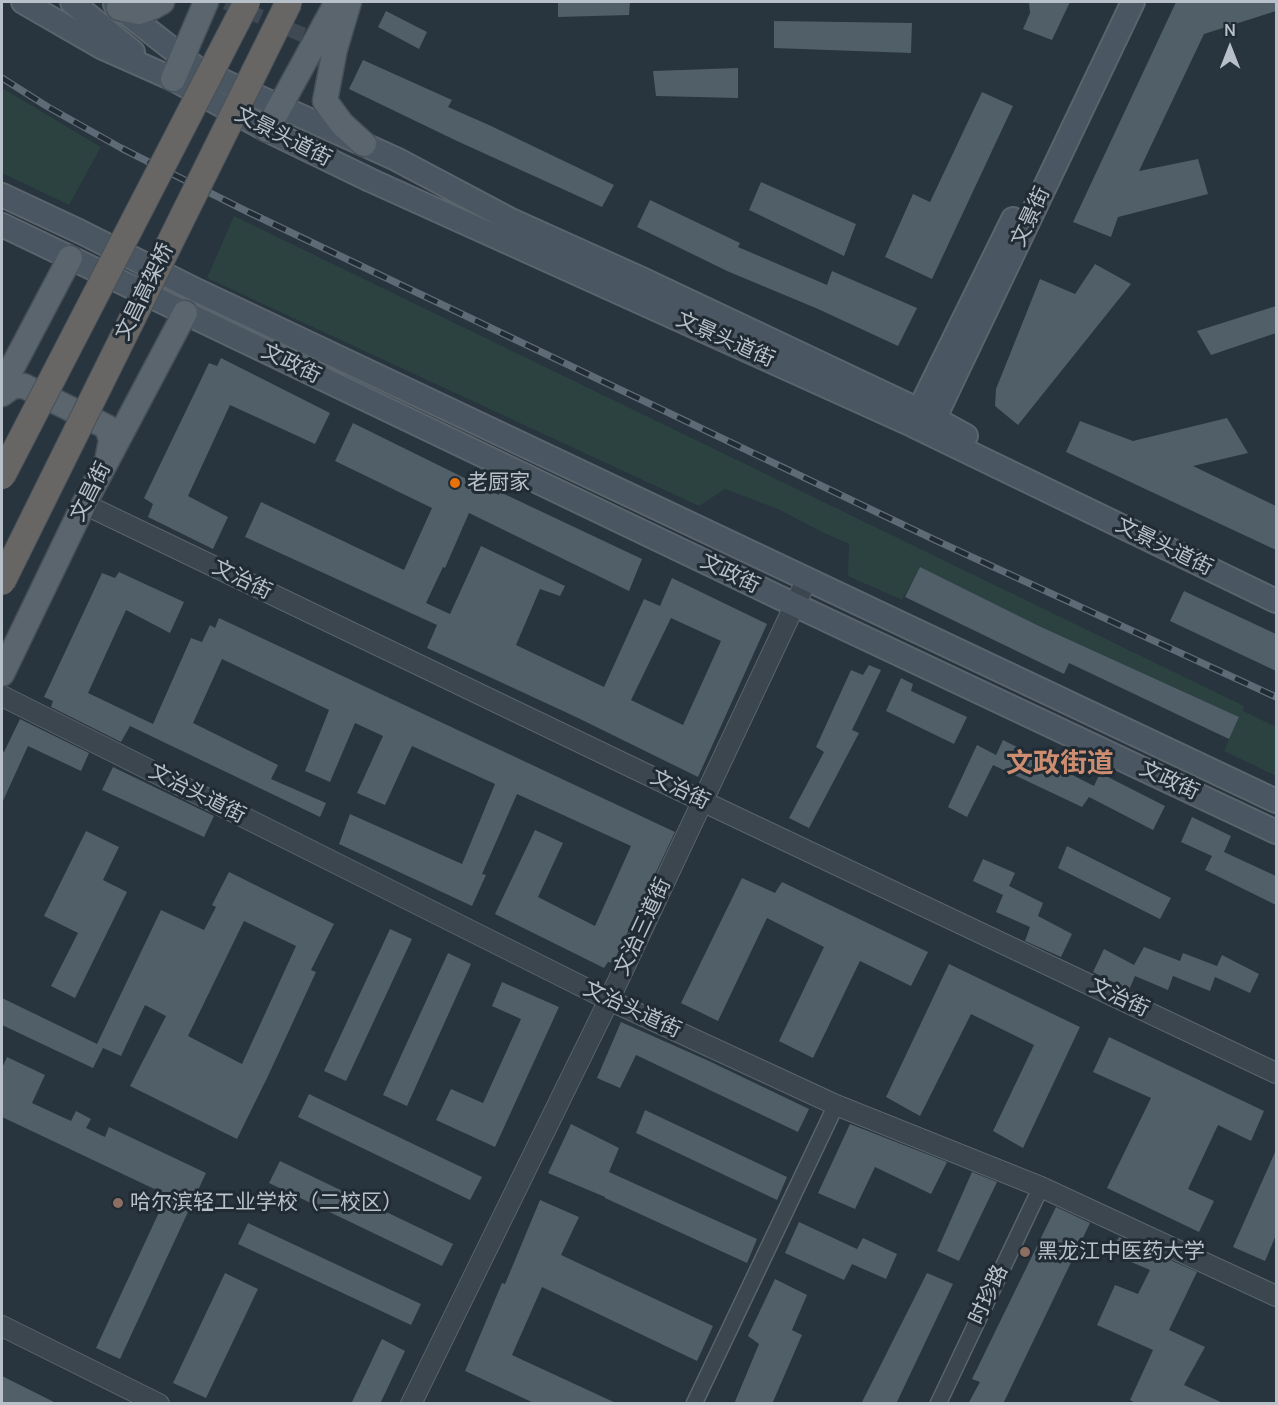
<!DOCTYPE html>
<html>
<head>
<meta charset="utf-8">
<style>
  body { margin:0 }
  #map { position:relative; width:1278px; height:1405px; overflow:hidden; background:#28343e; font-family:Manrope,sans-serif }
  canvas { display:block }
  .frame { position:absolute; inset:0; border:3px solid #b8c1c9; pointer-events:none }
  .north { position:absolute; left:1200px; top:18px; width:60px; height:60px; -webkit-text-stroke:4px #212b34; paint-order:stroke; rotate:0deg; font-size:16px; font-weight:700; line-height:24px; text-align:center; color:#b8c1c9 }
  .north::after { content:''; display:block; margin:auto; width:21px; height:27px; background:#b8c1c9; clip-path:polygon(50% 0,100% 100%,50% 72%,0 100%) }
</style>
</head>
<body>
<div id="map">
<canvas width="1278" height="1405"></canvas>
<div class="frame"></div>
<div class="north">N</div>
</div>
<script>
const ctx = document.querySelector('canvas').getContext('2d');
ctx.lineJoin = 'round';
function paint(path, color) { ctx.fillStyle = color; ctx.fill(path, 'evenodd'); }
const poly = rows => new Path2D(rows.map(r => 'M' + r).join(''));
function stroke(path, color, width, dash) { ctx.strokeStyle = color; ctx.lineWidth = width; ctx.lineCap = dash ? 'butt' : 'round'; ctx.setLineDash(dash || []); ctx.stroke(path); }
function label(font, color, halo, rows, align = 'center') {
  ctx.font = font + ' Manrope,"Noto Sans SC",sans-serif'; ctx.lineWidth = 6; ctx.setLineDash([]); ctx.textBaseline = 'middle'; ctx.strokeStyle = halo; ctx.fillStyle = color; for (const [text, x, y, turn = 0] of rows) {
    ctx.save(); ctx.translate(x, y); ctx.rotate((+turn || 0) * Math.PI / 180); ctx.textAlign = isNaN(turn) ? turn : align; if (halo) ctx.strokeText(text, 0, 0); ctx.fillText(text, 0, 0); ctx.restore();
  }
}
const green = poly([
  [2,88,101,147,69,205,2,173],
  [234,216,1244,706,1243,711,1276,727,1276,776,1224,751,1239,717,1039,626,920,568,902,600,848,576,849,544,820,531,778,509,725,489,699,506,207,278]
]);
const building = poly([
  [558,2,630,2,629,15,558,17],
  [1029,2,1070,2,1052,40,1023,29,1030,13],
  [1176,2,1276,2,1276,11,1204,34,1139,171,1198,159,1208,194,1118,217,1111,237,1073,222],
  [386,11,427,32,419,49,378,27],
  [774,21,912,23,911,53,774,48],
  [363,60,452,100,448,107,489,125,614,185,602,207,457,141,349,89],
  [738,68,738,98,656,96,653,71],
  [982,92,1013,106,932,279,885,257,913,194,930,202],
  [761,182,856,224,844,256,749,210],
  [650,200,740,243,738,247,827,285,832,271,917,308,898,346,818,309,727,271,637,227],
  [1095,264,1131,284,1018,425,995,406,996,389,1040,279,1075,294],
  [1276,306,1276,333,1211,355,1197,331],
  [221,358,330,413,315,444,230,405,188,496,228,517,213,549,148,517,153,504,144,498,209,363,217,366],
  [1227,418,1248,453,1193,466,1276,506,1276,550,1066,452,1080,421,1133,441],
  [353,423,499,495,500,492,642,559,629,591,469,513,445,568,443,567,426,603,450,614,481,546,565,586,560,596,540,589,516,645,604,687,644,599,660,606,672,578,767,624,698,777,576,717,427,648,437,625,245,537,261,502,404,570,432,508,335,461],
  [671,618,721,641,683,725,631,700],
  [920,567,1039,626,1239,717,1229,739,1069,663,1064,674,905,597],
  [119,572,184,602,170,633,126,610,88,693,153,724,191,638,202,642,210,625,215,628,219,618,675,832,613,963,608,962,604,968,495,914,535,830,563,843,538,897,595,926,631,846,517,794,482,874,486,875,472,906,339,844,350,814,462,864,495,784,412,746,385,805,357,793,383,736,355,723,330,782,305,771,329,710,222,659,193,723,278,765,271,779,326,803,320,817,130,726,121,742,51,707,53,701,44,697,102,573,115,578],
  [1184,591,1276,634,1276,671,1170,621],
  [869,665,881,670,852,730,859,733,809,828,789,818,824,752,816,747,851,670,863,675],
  [901,678,913,684,911,691,967,717,954,744,886,711],
  [20,719,89,753,81,771,28,746,2,803,2,750,4,752],
  [1003,740,1094,786,1100,773,1165,806,1153,830,1089,797,1082,807,993,765,967,817,948,807,977,745,996,755],
  [113,767,214,816,204,837,102,790],
  [1192,817,1231,836,1224,852,1276,876,1276,905,1205,870,1212,856,1181,842],
  [86,831,119,847,103,880,127,892,75,998,51,986,78,933,44,916],
  [1067,846,1171,898,1160,919,1058,868],
  [983,859,1015,873,1009,886,1043,903,1038,916,1072,934,1061,957,1025,941,1030,927,996,912,1003,895,973,881],
  [229,872,334,924,311,970,316,972,268,1076,237,1139,130,1086,166,1016,145,1005,121,1056,103,1048,93,1068,2,1025,2,998,97,1044,161,910,204,930,216,907,212,905],
  [244,921,296,946,242,1064,188,1036],
  [742,878,775,893,782,882,928,952,911,986,860,961,813,1058,779,1041,824,947,767,918,718,1021,681,1003],
  [390,929,412,939,346,1081,324,1071],
  [1144,947,1180,961,1183,953,1217,966,1222,955,1259,974,1250,993,1215,977,1210,991,1173,976,1168,990,1135,976,1129,990,1093,972,1104,949,1134,965],
  [448,953,471,964,407,1106,383,1095],
  [949,964,1080,1027,1023,1148,993,1131,1034,1045,971,1014,920,1116,886,1097],
  [502,982,559,1007,495,1147,436,1120,451,1089,483,1103,521,1019,492,1006],
  [621,1022,709,1061,809,1109,798,1132,636,1055,620,1088,597,1078],
  [1109,1037,1264,1111,1251,1141,1218,1125,1188,1189,1214,1201,1199,1232,1107,1188,1151,1098,1093,1072],
  [7,1057,45,1075,32,1103,71,1121,76,1111,91,1119,86,1128,105,1137,109,1127,206,1173,120,1359,96,1348,167,1195,2,1117,2,1068],
  [309,1094,482,1177,470,1200,298,1117],
  [645,1110,787,1177,777,1200,636,1133],
  [571,1124,619,1148,609,1172,757,1239,747,1263,605,1198,605,1197,548,1173],
  [850,1124,947,1162,931,1194,875,1167,855,1209,818,1193],
  [1276,1150,1276,1235,1265,1261,1233,1247],
  [280,1161,453,1244,442,1266,269,1183],
  [972,1172,997,1182,959,1261,937,1251],
  [540,1200,579,1217,561,1255,713,1326,697,1361,542,1287,512,1355,618,1404,536,1404,465,1371,502,1283,505,1284],
  [1056,1207,1090,1223,1003,1404,968,1404,980,1382,972,1379],
  [799,1222,857,1249,863,1238,897,1254,886,1279,852,1264,844,1280,785,1253],
  [248,1223,421,1304,411,1325,238,1244],
  [1119,1237,1197,1272,1169,1330,1205,1347,1184,1385,1225,1404,1137,1404,1130,1400,1153,1350,1097,1325,1115,1285,1138,1294,1150,1270,1110,1253],
  [225,1273,258,1289,206,1398,173,1383],
  [927,1273,953,1284,896,1404,861,1404],
  [775,1279,807,1295,792,1330,802,1335,772,1404,734,1404,759,1344,748,1336],
  [382,1339,405,1351,380,1404,351,1404],
  [2,1376,58,1404,2,1404]
]);
const minorTunnel = poly([
  [226,2,322,43]
]);
const minor = poly([
  [694,1404,836,1105],
  [938,1404,1041,1187]
]);
const tertiary = poly([
  [84,504,702,801,1276,1073],
  [2,696,609,1000,836,1105,1041,1187,1276,1296],
  [2,1326,159,1404],
  [411,1404,609,1000,807,579]
]);
const secondary = poly([
  [23,2,101,47,173,79,267,130,370,180,912,425,1276,601],
  [72,2,133,52],
  [115,4,199,70,396,159,509,219,642,279,919,410,966,436],
  [2,195,81,232,196,290,1276,801],
  [2,225,795,605,1276,832],
  [912,424,1013,219],
  [928,432,1133,2]
]);
const primary = poly([
  [349,2,335,49,325,101,342,124,364,144],
  [119,8,139,12,153,7,162,2],
  [173,79,206,2],
  [267,130,337,2],
  [2,387,70,258],
  [2,394,13,386,24,386,107,427,111,440,108,456],
  [2,674,84,504,185,313]
]);
const rail = poly([
  [2,78,48,107,121,148,244,210,935,540,1276,697]
]);
const trunkBridge = poly([
  [2,476,247,2],
  [2,582,289,2]
]);
const markers = [
  [455,483,6,"#e8710a"],
  [118,1203,6,"#8d6e63"],
  [1025,1252,6,"#8d6e63"]
];
const streetNames = [
  ["文景头道街",283,137,27],
  ["文景街",1031,217,-65],
  ["文昌高架桥",145,292,-64],
  ["文景头道街",725,340,24],
  ["文政街",291,364,26],
  ["文昌街",91,492,-63],
  ["文景头道街",1164,547,26],
  ["文政街",730,574,26],
  ["文治街",242,580,26],
  ["文政街",1169,781,25],
  ["文治街",680,790,26],
  ["文治头道街",197,794,27],
  ["文治三道街",643,927,-65],
  ["文治街",1119,998,25],
  ["文治头道街",632,1010,25],
  ["时珍路",989,1295,-65]
];
const poiNames = [
  ["老厨家",467,483],
  ["哈尔滨轻工业学校（二校区）",130,1203],
  ["黑龙江中医药大学",1037,1252]
];
const districtNames = [
  ["文政街道",1060,764]
];
paint(green, '#2b4240');
paint(building, '#515f69');
stroke(minorTunnel, '#3e4953', 15, [15, 8]);
stroke(minor, '#5a646c', 18);
stroke(tertiary, '#5a646c', 22);
stroke(secondary, '#5a646c', 26);
stroke(primary, '#454f58', 27);
stroke(minor, '#3c464f', 15);
stroke(tertiary, '#3c464f', 20);
stroke(secondary, '#4a5661', 22);
stroke(primary, '#5a656e', 24);
stroke(rail, '#5e6a75', 7);
stroke(rail, '#212b34', 4.5, [14]);
stroke(trunkBridge, '#475159', 28, []);
stroke(trunkBridge, '#676664', 26);
for (const [x, y, r, color] of markers) { const dot = new Path2D(); dot.arc(x, y, r, 0, 2 * Math.PI); ctx.fillStyle = color; ctx.fill(dot); stroke(dot, '#212b34', 2); }
label('21px', '#b8c1c9', '#212b34', streetNames);
label('21px', '#b8c1c9', '#212b34', poiNames, 'left');
label('bold 27px', '#cc8d70', '#212b34', districtNames);
</script>
</body>
</html>
